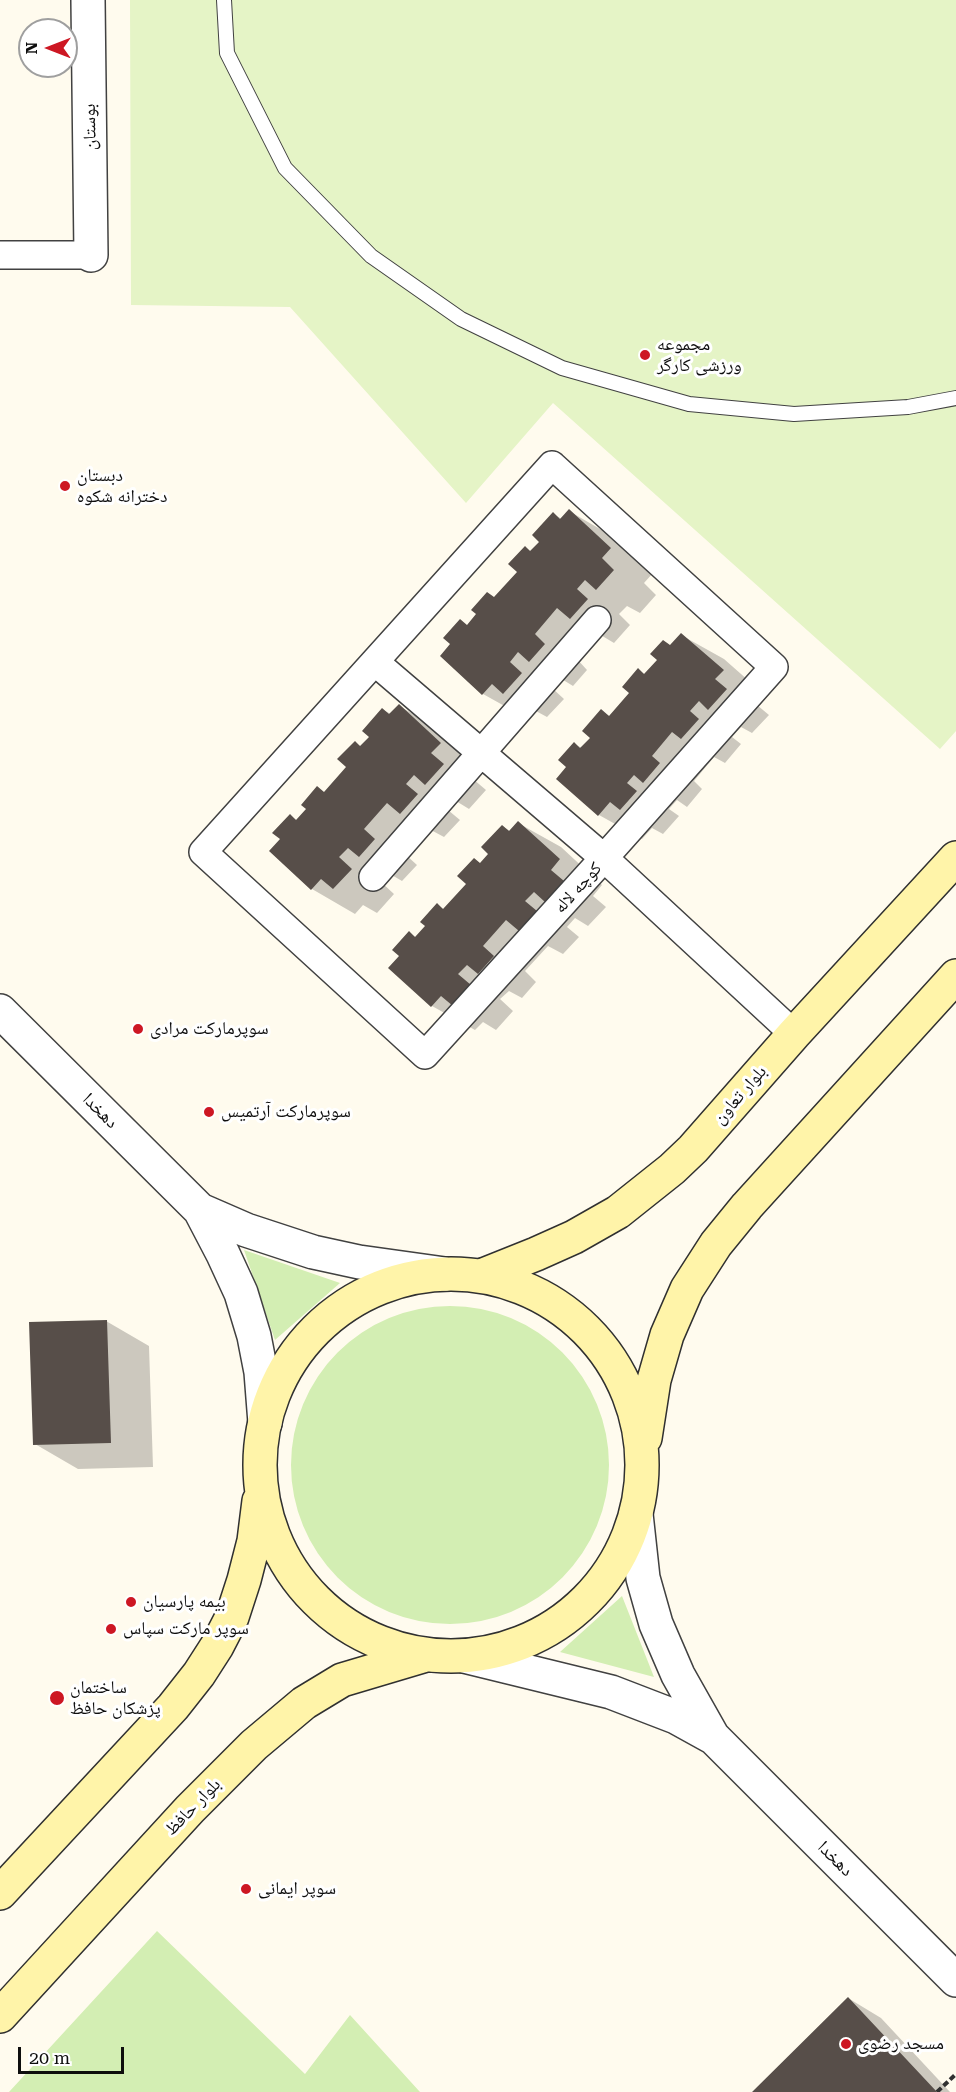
<!DOCTYPE html>
<html>
<head>
<meta charset="utf-8">
<style>
  body { margin:0 }
  #map { position:relative; width:956px; height:2092px; overflow:hidden; background:#fffbee; font-family:"Roboto Serif",serif }
  canvas { display:block }
  .north { position:absolute; left:18px; top:18px; width:60px; height:60px; box-sizing:border-box; background:#fff; border:2px solid #9f9f9f; border-radius:50%; rotate:270deg; font-size:16px; font-weight:700; line-height:24px; text-align:center; color:#0e0e0e }
  .north::after { content:''; display:block; margin:auto; width:21px; height:27px; background:#cd1723; clip-path:polygon(50% 0,100% 100%,50% 72%,0 100%) }
  .scale { position:absolute; left:18px; top:2047px; width:106px; height:27px; box-sizing:border-box; border:3px solid #0e0e0e; border-top:0; padding-left:8px; font-size:18px; line-height:21px; white-space:nowrap; color:#0e0e0e; -webkit-text-stroke:4px #fff; paint-order:stroke }
</style>
</head>
<body>
<div id="map">
<canvas width="956" height="2092"></canvas>
<div class="north">N</div>
<div class="scale">20 m</div>
</div>
<script>
const ctx = document.querySelector('canvas').getContext('2d');
ctx.lineJoin = 'round';
function paint(path, color) { ctx.fillStyle = color; ctx.fill(path, 'evenodd'); }
const poly = rows => new Path2D(rows.map(r => 'M' + r).join(''));
function stroke(path, color, width, dash) { ctx.strokeStyle = color; ctx.lineWidth = width; ctx.lineCap = dash ? 'butt' : 'round'; ctx.setLineDash(dash || []); ctx.stroke(path); }
function label(font, color, halo, rows, align = 'center') {
  ctx.font = font + ' "Roboto Serif","Noto Naskh Arabic",serif'; ctx.lineWidth = 6; ctx.setLineDash([]); ctx.textBaseline = 'middle'; ctx.strokeStyle = halo; ctx.fillStyle = color; for (const [text, x, y, turn = 0] of rows) {
    ctx.save(); ctx.translate(x, y); ctx.rotate((+turn || 0) * Math.PI / 180); ctx.textAlign = isNaN(turn) ? turn : align; if (halo) ctx.strokeText(text, 0, 0); ctx.fillText(text, 0, 0); ctx.restore();
  }
}
const green = poly([
  [244,1250,340,1283,275,1340],
  '291 1465a159 159 0 1 1 318 0a159 159 0 1 1-318 0Z',
  [622,1596,654,1677,560,1652],
  [157,1931,305,2074,350,2015,420,2092,9,2092]
]);
const pitch = poly([
  [130,0,956,0,956,731,940,749,553,403,466,503,290,307,131,305]
]);
const shadow = poly([
  [569,511,612,536,653,573,644,583,656,595,640,613,627,606,619,614,630,625,614,643,599,634,577,659,587,670,573,686,560,678,552,688,564,699,547,717,534,710,526,718,483,694,452,644,460,621,468,626,519,572,525,547,532,552,542,542,553,514,562,519],
  [681,635,724,659,766,696,757,705,769,715,752,733,741,727,732,737,741,744,725,763,714,757,694,781,702,789,687,807,677,800,669,809,679,816,663,834,652,828,642,839,599,815,568,767,574,744,582,748,592,738,601,711,611,717,631,693,638,670,646,675],
  [399,706,442,730,483,768,473,779,486,790,469,809,456,801,448,810,460,820,444,837,429,829,406,855,417,865,402,881,390,874,381,882,394,894,377,913,363,905,355,914,312,889,271,850,282,839,290,816,298,821,308,809,318,788,325,793,348,767,355,743,362,747,371,737,383,710,391,714],
  [518,823,561,847,602,885,593,896,606,907,588,926,575,918,567,927,579,937,563,954,548,946,525,971,536,982,522,998,509,991,500,999,513,1011,496,1030,483,1022,475,1030,432,1006,401,956,409,933,417,938,428,926,437,905,445,910,468,884,490,854,502,826,510,831],
  [106,1321,149,1346,153,1467,78,1469,35,1444],
  [848,1998,881,2018,950,2092,754,2092]
]);
const building = poly([
  [569,509,611,548,602,558,614,570,596,590,585,580,577,589,588,599,570,619,557,608,535,634,545,644,529,662,518,652,510,662,522,673,503,694,492,684,482,695,440,656,450,644,443,638,460,619,467,625,476,614,471,610,487,592,494,597,517,572,508,564,525,546,530,551,539,542,532,535,553,512,560,519],
  [681,633,724,670,715,679,727,689,708,710,699,701,690,711,699,719,681,739,672,732,652,756,660,763,643,783,634,775,627,783,637,791,620,810,610,802,598,816,556,779,566,767,558,760,574,742,580,748,590,738,582,731,601,709,609,716,629,693,622,687,638,668,644,674,657,660,650,654,663,640,670,645],
  [399,704,441,743,431,753,444,764,425,785,414,775,406,784,418,794,400,814,387,803,364,829,375,839,359,857,348,848,339,857,352,869,333,889,321,879,311,890,269,851,280,839,272,833,290,814,296,820,306,809,301,805,317,786,324,792,346,767,337,759,355,741,360,746,369,737,362,731,382,708,389,714],
  [518,821,560,859,551,870,564,881,545,902,534,892,525,901,537,911,519,931,506,920,483,946,494,956,478,974,467,965,458,974,471,985,453,1006,441,996,431,1007,388,968,399,956,392,950,409,931,415,937,425,926,420,922,437,903,443,909,466,884,457,876,474,858,480,863,488,854,481,847,502,825,509,831],
  [107,1320,111,1443,33,1445,29,1322],
  [848,1997,937,2092,752,2092]
]);
const path = poly([
  [937,2092,956,2074]
]);
const service = poly([
  [224,0,227,53,285,168,371,256,461,319,562,368,689,404,794,414,908,407,956,398]
]);
const minor = poly([
  [0,255,91,255],
  [552,465,774,667,604,858,425,1055,203,852,552,465],
  [375,662,604,858,794,1034],
  [373,877,597,620]
]);
const tertiary = poly([
  [88,0,91,255],
  [0,1011,200,1210,223,1254,241,1293,254,1336,261,1372,265,1423],
  [200,1210,246,1230,313,1252,359,1262,445,1274],
  [636,1514,643,1578,656,1624,678,1675,713,1737],
  [464,1656,611,1692,676,1717,714,1738,956,1980]
]);
const secondary = poly([
  '260 1465a191 191 0 1 1 382 0a191 191 0 1 1-382 0Z',
  [481,1276,536,1254,574,1237,618,1212,672,1169,693,1149,794,1034,956,858],
  [645,1438,654,1380,667,1335,687,1289,716,1244,747,1206,956,976],
  [0,1893,173,1707,199,1674,217,1646,232,1617,244,1580,254,1541,259,1501],
  [0,2016,190,1809,254,1745,304,1703,342,1680,426,1655]
]);
const markers = [
  [645,355,6,"#cd1723"],
  [65,486,6,"#cd1723"],
  [138,1029,6,"#cd1723"],
  [209,1112,6,"#cd1723"],
  [131,1602,6,"#cd1723"],
  [111,1629,6,"#cd1723"],
  [57,1698,8,"#cd1723"],
  [246,1889,6,"#cd1723"],
  [846,2044,6,"#cd1723"]
];
const streetNames = [
  ["بوستان",90,127,-91],
  ["کوچه لاله",578,888,-48],
  ["بلوار تعاون",740,1095,-49],
  ["دهخدا",100,1111,45],
  ["بلوار حافظ",193,1807,-46],
  ["دهخدا",835,1859,45]
];
const poiNames = [
  ["مجموعه",657,345],
  ["ورزشی کارگر",657,366],
  ["دبستان",77,476],
  ["دخترانه شکوه",77,497],
  ["سوپرمارکت مرادی",150,1029],
  ["سوپرمارکت آرتمیس",221,1112],
  ["بیمه پارسیان",143,1602],
  ["سوپر مارکت سپاس",123,1629],
  ["ساختمان",70,1688],
  ["پزشکان حافظ",70,1709],
  ["سوپر ایمانی",258,1889],
  ["مسجد رضوی",858,2044]
];
paint(green, '#d3eeb3');
paint(pitch, '#e5f4c6');
paint(shadow, '#0003');
paint(building, '#574e49');
stroke(service, '#414141', 16);
stroke(minor, '#414141', 30);
stroke(tertiary, '#414141', 36);
stroke(secondary, '#303030', 36);
stroke(path, '#303030', 4, [6, 3]);
stroke(service, '#fff', 14);
stroke(minor, '#fff', 27);
stroke(tertiary, '#fff', 33);
stroke(secondary, '#fff4a9', 33);
for (const [x, y, r, color] of markers) { const dot = new Path2D(); dot.arc(x, y, r, 0, 2 * Math.PI); ctx.fillStyle = color; ctx.fill(dot); stroke(dot, '#fff', 2); }
label('18px', '#0e0e0e', '#fff', streetNames);
label('18px', '#0e0e0e', '#fff', poiNames, 'left');
</script>
</body>
</html>
